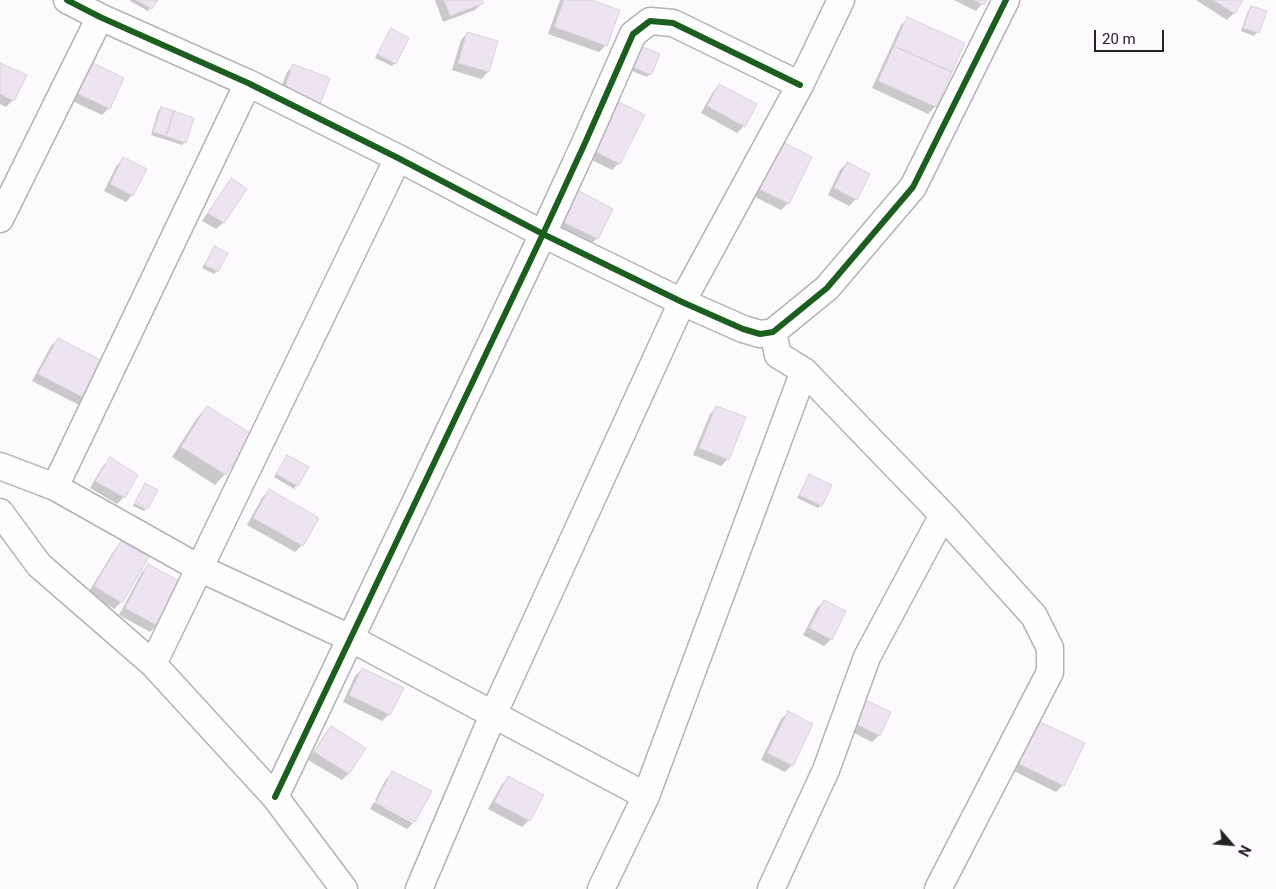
<!DOCTYPE html>
<html>
<head>
<meta charset="utf-8">
<style>
  body { margin:0 }
  #map { position:relative; width:1276px; height:889px; overflow:hidden; background:#fdfafe; font-family:Roboto,sans-serif }
  canvas { display:block }
  .north { position:absolute; left:1206px; top:819px; width:50px; height:50px; -webkit-text-stroke:4px #fef9ff; paint-order:stroke; rotate:117deg; font-size:14px; font-weight:700; line-height:20px; text-align:center; color:#232123 }
  .north::after { content:''; display:block; margin:auto; width:18px; height:22px; background:#232123; clip-path:polygon(50% 0,100% 100%,50% 72%,0 100%) }
  .scale { position:absolute; left:1094px; top:30px; width:70px; height:22px; box-sizing:border-box; border:2px solid #232123; border-top:0; padding-left:6px; font-size:15px; line-height:18px; white-space:nowrap; color:#232123; -webkit-text-stroke:4px #fef9ff; paint-order:stroke }
</style>
</head>
<body>
<div id="map">
<canvas width="1276" height="889"></canvas>
<div class="north">N</div>
<div class="scale">20 m</div>
</div>
<script>
const ctx = document.querySelector('canvas').getContext('2d');
ctx.lineJoin = 'round';
function paint(path, color) { ctx.fillStyle = color; ctx.fill(path, 'evenodd'); }
const poly = rows => new Path2D(rows.map(r => 'M' + r).join(''));
function stroke(path, color, width, dash) { ctx.strokeStyle = color; ctx.lineWidth = width; ctx.lineCap = dash ? 'butt' : 'round'; ctx.setLineDash(dash || []); ctx.stroke(path); }
const shadow = poly([
  [131,0,156,0,148,11,130,1],
  [435,0,481,0,482,3,475,10,443,22],
  [560,0,587,0,606,45,599,52,548,34],
  [954,0,985,0,976,11],
  [1196,0,1242,0,1234,13,1227,20],
  [1251,7,1257,32,1254,36,1241,31,1248,11],
  [908,19,964,44,935,107,928,114,872,88,901,25],
  [391,30,395,63,392,66,375,58],
  [467,33,497,42,488,72,481,79,452,70,461,40],
  [635,50,650,74,647,77,627,69],
  [0,65,13,100,6,107,0,104],
  [294,65,329,79,277,99,287,72],
  [81,68,109,108,102,115,66,98],
  [719,85,744,126,737,133,701,113,713,92],
  [617,102,619,163,612,170,586,157],
  [161,108,185,142,182,145,151,135,158,111],
  [774,149,788,203,781,210,751,195],
  [124,158,132,195,126,202,104,191,117,165],
  [847,163,856,199,849,206,828,195,840,170],
  [231,180,245,189,223,223,216,229,202,221,225,187],
  [570,198,612,209,597,238,590,245,555,228],
  [214,248,217,271,214,274,202,268],
  [58,339,106,364,81,406,32,381,51,346],
  [207,407,225,474,215,485,172,457,197,418],
  [717,407,728,459,721,466,693,455,710,414],
  [287,456,307,467,294,489,274,477],
  [110,459,124,497,117,504,90,488,103,466],
  [809,475,821,505,818,508,797,498],
  [269,491,302,545,295,552,247,525,262,498],
  [134,503,146,509,144,511,133,506],
  [122,542,121,602,114,609,88,593,115,549],
  [148,566,157,625,150,632,119,615,142,572],
  [824,601,831,639,824,646,803,635,817,608],
  [362,669,389,714,382,721,343,702,355,676],
  [863,701,879,735,872,742,846,729],
  [788,713,792,765,785,772,761,760,781,719],
  [332,727,364,748,348,774,342,780,308,760,325,734],
  [1031,729,1063,785,1056,792,1012,770],
  [393,772,430,792,414,822,414,820,375,800,386,779],
  [509,778,542,796,529,820,522,827,488,809,502,784],
  [374,802,413,823,407,829,370,809]
]);
const building = poly([
  [136,0,158,0,152,9,136,0],
  [444,0,482,0,484,3,450,16,444,0],
  [564,0,591,0,620,10,607,46,554,27,564,0],
  [974,0,987,0,984,5,974,0],
  [1213,0,1243,0,1235,14,1213,0],
  [1251,6,1267,11,1259,33,1243,28,1251,6],
  [907,17,965,43,952,72,894,46,907,17],
  [391,28,409,38,396,64,377,54,391,28],
  [467,32,498,41,489,72,458,63,467,32],
  [638,45,660,54,651,75,630,66,638,45],
  [894,46,952,72,936,107,878,81,894,46],
  [87,60,124,78,110,109,72,91,87,60],
  [0,63,27,75,14,101,0,94,0,63],
  [293,64,330,78,319,107,283,92,293,64],
  [719,84,757,104,745,127,707,106,719,84],
  [617,101,645,115,620,164,592,150,617,101],
  [161,107,174,111,166,136,153,132,161,107],
  [174,111,194,118,186,143,166,136,174,111],
  [781,141,812,157,789,204,757,188,781,141],
  [123,157,147,169,133,196,110,184,123,157],
  [847,162,870,174,857,200,834,188,847,162],
  [231,178,247,189,224,223,208,213,231,178],
  [577,190,613,209,598,239,561,221,577,190],
  [214,246,228,253,218,272,205,265,214,246],
  [58,338,108,364,88,400,38,374,58,338],
  [207,406,252,434,226,475,181,447,207,406],
  [716,406,746,417,729,460,699,448,716,406],
  [287,455,309,467,298,486,276,474,287,455],
  [110,457,138,475,125,498,95,481,110,457],
  [809,474,832,485,822,506,799,495,809,474],
  [145,483,158,490,148,509,135,502,145,483],
  [269,489,319,518,303,546,253,518,269,489],
  [121,541,149,557,122,603,94,586,121,541],
  [148,564,181,582,158,626,125,608,148,564],
  [824,600,846,611,832,640,809,628,824,600],
  [362,668,404,688,390,715,349,695,362,668],
  [863,699,891,712,880,736,852,722,863,699],
  [788,711,813,724,793,766,767,753,788,711],
  [1038,721,1085,743,1064,786,1017,763,1038,721],
  [331,726,366,748,349,774,314,752,331,726],
  [392,771,432,791,415,822,376,802,392,771],
  [508,776,544,795,530,821,494,802,508,776]
]);
const minor = poly([
  [67,0,100,17,248,83,398,158,543,234,682,302,743,329,760,334,773,332,827,288,913,187,1006,0],
  [0,219,100,17],
  [773,332,778,355,804,371,943,515,1034,616,1050,648,1050,672,938,889],
  [0,466,55,487,199,568,350,638,646,796],
  [55,487,248,83],
  [0,512,39,565,153,664,275,797,344,889],
  [153,664,398,158],
  [275,797,543,234,585,143,633,34,650,21,673,23,800,85],
  [419,889,493,715,682,302,800,85,841,0],
  [601,889,646,796,804,371],
  [771,889,826,770,867,657,943,515]
]);
const cycleway = poly([
  [67,0,100,17,248,83,398,158,543,234,682,302,743,329,760,334,773,332,827,288,913,187,1006,0],
  [275,797,543,234,585,143,633,34,650,21,673,23,800,85]
]);
paint(shadow, '#0003');
paint(building, '#eee3f0');
stroke(building, '#d5d4d6', 1);
stroke(minor, '#b4b2b5', 29);
stroke(minor, '#fffeff', 26);
stroke(cycleway, '#1b5e20', 6);
</script>
</body>
</html>
